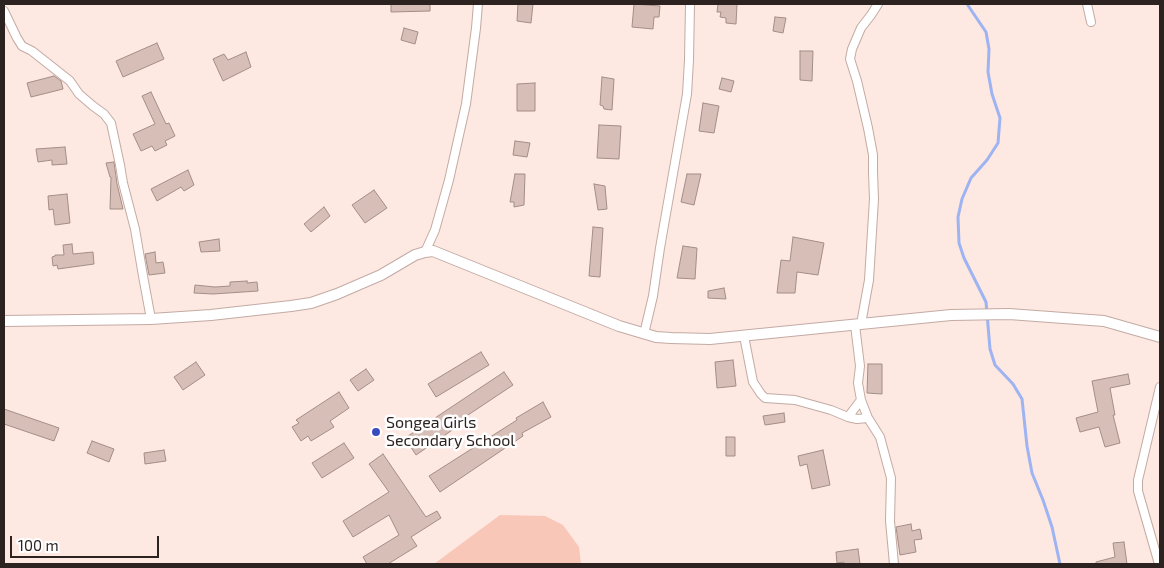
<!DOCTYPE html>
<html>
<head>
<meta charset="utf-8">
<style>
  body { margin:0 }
  #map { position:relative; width:1164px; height:568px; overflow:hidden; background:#fde8e2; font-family:"Exo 2",sans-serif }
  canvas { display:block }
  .frame { position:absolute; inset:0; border:5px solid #2c2321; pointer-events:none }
  .scale { position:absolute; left:10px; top:536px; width:149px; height:22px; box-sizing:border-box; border:2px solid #2c2321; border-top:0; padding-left:6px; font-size:15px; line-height:18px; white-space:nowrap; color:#2c2321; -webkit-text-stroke:4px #fff; paint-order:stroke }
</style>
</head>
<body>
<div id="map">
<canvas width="1164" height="568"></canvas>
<div class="frame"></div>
<div class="scale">100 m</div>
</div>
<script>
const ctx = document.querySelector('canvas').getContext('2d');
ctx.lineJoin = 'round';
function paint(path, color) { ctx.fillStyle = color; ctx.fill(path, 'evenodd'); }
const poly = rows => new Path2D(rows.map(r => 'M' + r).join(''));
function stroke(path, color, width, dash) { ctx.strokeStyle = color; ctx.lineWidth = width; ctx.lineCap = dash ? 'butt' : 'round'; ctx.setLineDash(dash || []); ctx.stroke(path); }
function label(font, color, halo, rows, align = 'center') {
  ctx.font = font + ' "Exo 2",sans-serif'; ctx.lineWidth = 5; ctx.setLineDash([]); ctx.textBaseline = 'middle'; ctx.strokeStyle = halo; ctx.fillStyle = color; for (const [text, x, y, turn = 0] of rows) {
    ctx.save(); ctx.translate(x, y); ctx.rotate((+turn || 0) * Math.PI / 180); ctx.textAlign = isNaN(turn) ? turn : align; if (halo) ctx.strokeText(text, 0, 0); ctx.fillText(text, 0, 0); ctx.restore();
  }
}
const green = poly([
  [500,515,545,516,563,525,579,547,581,564,434,564]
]);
const stream = poly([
  [967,4,986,32,989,49,988,72,992,94,1000,118,998,143,987,160,971,178,962,199,958,217,959,243,964,258,986,302,990,349,995,365,1013,384,1022,399,1027,446,1032,473,1043,500,1052,527,1060,564]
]);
const building = poly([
  [391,4,430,4,430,11,391,12,391,4],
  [518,4,533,4,531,23,517,21,518,4],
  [634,4,660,6,659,17,654,17,653,29,632,27,634,4],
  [718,4,737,4,736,24,726,23,726,18,720,17,721,12,717,12,718,4],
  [775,17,786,18,783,33,773,31,775,17],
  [404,28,418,32,415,44,401,40,404,28],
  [157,43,164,59,123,77,116,61,157,43],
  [800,51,813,51,812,81,800,80,800,51],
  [246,52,251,67,223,81,213,59,224,54,228,60,246,52],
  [54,76,61,81,63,89,31,97,27,83,54,76],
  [602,77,614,79,612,110,604,109,603,106,600,105,602,77],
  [722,78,734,81,731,92,719,89,722,78],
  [535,83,535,111,517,111,517,84,535,83],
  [151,92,166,124,169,123,175,136,165,141,167,145,155,151,152,146,141,151,133,134,155,124,142,96,151,92],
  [703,103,719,106,714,133,699,131,703,103],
  [599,125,621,126,619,159,597,158,599,125],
  [515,141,530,143,527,157,513,155,515,141],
  [65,147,67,164,52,165,52,160,38,162,36,149,65,147],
  [114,162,117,184,123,209,110,209,111,177,110,177,106,163,114,162],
  [188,170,194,185,184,191,181,187,157,201,151,189,188,170],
  [515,174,525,174,524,205,514,207,514,202,510,202,515,174],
  [687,174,701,174,694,205,681,202,687,174],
  [594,184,605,186,607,209,598,210,594,184],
  [374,190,387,208,365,223,352,205,374,190],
  [67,194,70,223,55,225,53,209,49,210,48,196,67,194],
  [324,207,330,216,311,232,304,224,324,207],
  [593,227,603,228,600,277,589,276,593,227],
  [793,237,824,243,818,275,797,272,795,293,777,293,781,260,790,261,793,237],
  [219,239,220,251,201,252,199,242,219,239],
  [72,244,73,254,93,252,94,264,58,269,57,265,53,266,52,257,55,256,55,255,64,255,63,245,72,244],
  [683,246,697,248,695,279,677,278,683,246],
  [155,252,156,263,163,262,165,273,149,275,145,254,155,252],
  [247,281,247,283,257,282,258,291,213,294,194,293,195,285,215,287,230,286,230,282,247,281],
  [724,288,726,299,708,298,708,291,724,288],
  [481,352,489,365,436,397,428,384,481,352],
  [733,360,736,386,717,388,715,362,733,360],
  [196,362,205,375,183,390,174,377,196,362],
  [868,364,882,364,882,394,867,393,868,364],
  [366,369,374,380,358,391,350,380,366,369],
  [504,372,513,385,459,421,461,424,416,455,405,438,504,372],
  [1128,374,1130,384,1110,388,1115,415,1113,415,1120,443,1105,447,1099,427,1080,432,1076,418,1098,412,1092,381,1128,374],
  [339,392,349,408,330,421,334,427,311,441,308,436,301,441,292,427,299,423,296,420,339,392],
  [543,402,551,417,522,433,523,436,440,492,429,476,517,420,516,418,543,402],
  [4,409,59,428,54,441,4,424,4,409],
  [784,413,785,422,765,425,763,416,784,413],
  [726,437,735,437,735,456,726,456,726,437],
  [92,441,114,449,109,462,87,453,92,441],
  [344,443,354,458,322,478,312,463,344,443],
  [164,450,166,461,145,464,144,453,164,450],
  [823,450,830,485,812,489,807,464,800,466,798,456,823,450],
  [383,454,426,517,437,511,441,518,411,537,417,546,388,564,367,564,363,557,399,535,389,515,353,537,343,521,389,492,369,464,383,454],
  [911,524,912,531,920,529,922,539,914,540,916,552,900,555,896,527,911,524],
  [1124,542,1127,564,1096,564,1096,562,1115,557,1113,543,1124,542],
  [858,549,860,564,844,564,844,562,837,563,836,552,858,549]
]);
const minor = poly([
  [1087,4,1091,22],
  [4,11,17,38,22,46,32,51,70,81,79,94,93,106,104,114,111,123,120,165,123,183,135,229,143,276,151,319],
  [425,252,435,230,449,180,466,104,476,28,478,4],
  [861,324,869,280,874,199,873,172,873,155,868,128,857,81,850,59,852,49,861,28,871,15,878,4],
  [855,325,860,366,858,383,861,400,868,418,880,437,891,478,890,521,894,564],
  [644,334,653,296,660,248,687,94,689,60,690,4],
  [744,336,753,382,761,394,765,398,795,400,831,410,848,417,857,419,868,418],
  [848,417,861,400],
  [1159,564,1138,491,1138,480,1160,387]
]);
const tertiary = poly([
  [4,321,151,319,211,315,291,306,311,303,337,294,381,275,415,255,425,252,433,251,619,326,656,337,671,338,710,339,951,315,1009,314,1104,321,1160,337]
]);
const markers = [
  [376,432,5,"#374cbf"]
];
const poiNames = [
  ["Songea Girls",386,423],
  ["Secondary School",386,441]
];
paint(green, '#f9c7b8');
stroke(stream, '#9eb3f1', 3);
paint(building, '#d7bfb7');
stroke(building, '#a48d86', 1);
stroke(minor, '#c3aba4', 10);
stroke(tertiary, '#c3aba4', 12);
stroke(minor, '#fff', 8);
stroke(tertiary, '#fff', 10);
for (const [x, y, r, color] of markers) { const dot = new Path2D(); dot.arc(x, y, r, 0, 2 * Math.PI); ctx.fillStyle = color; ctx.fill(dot); stroke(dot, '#fff', 2); }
label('16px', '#2c2321', '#fff', poiNames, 'left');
</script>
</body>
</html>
